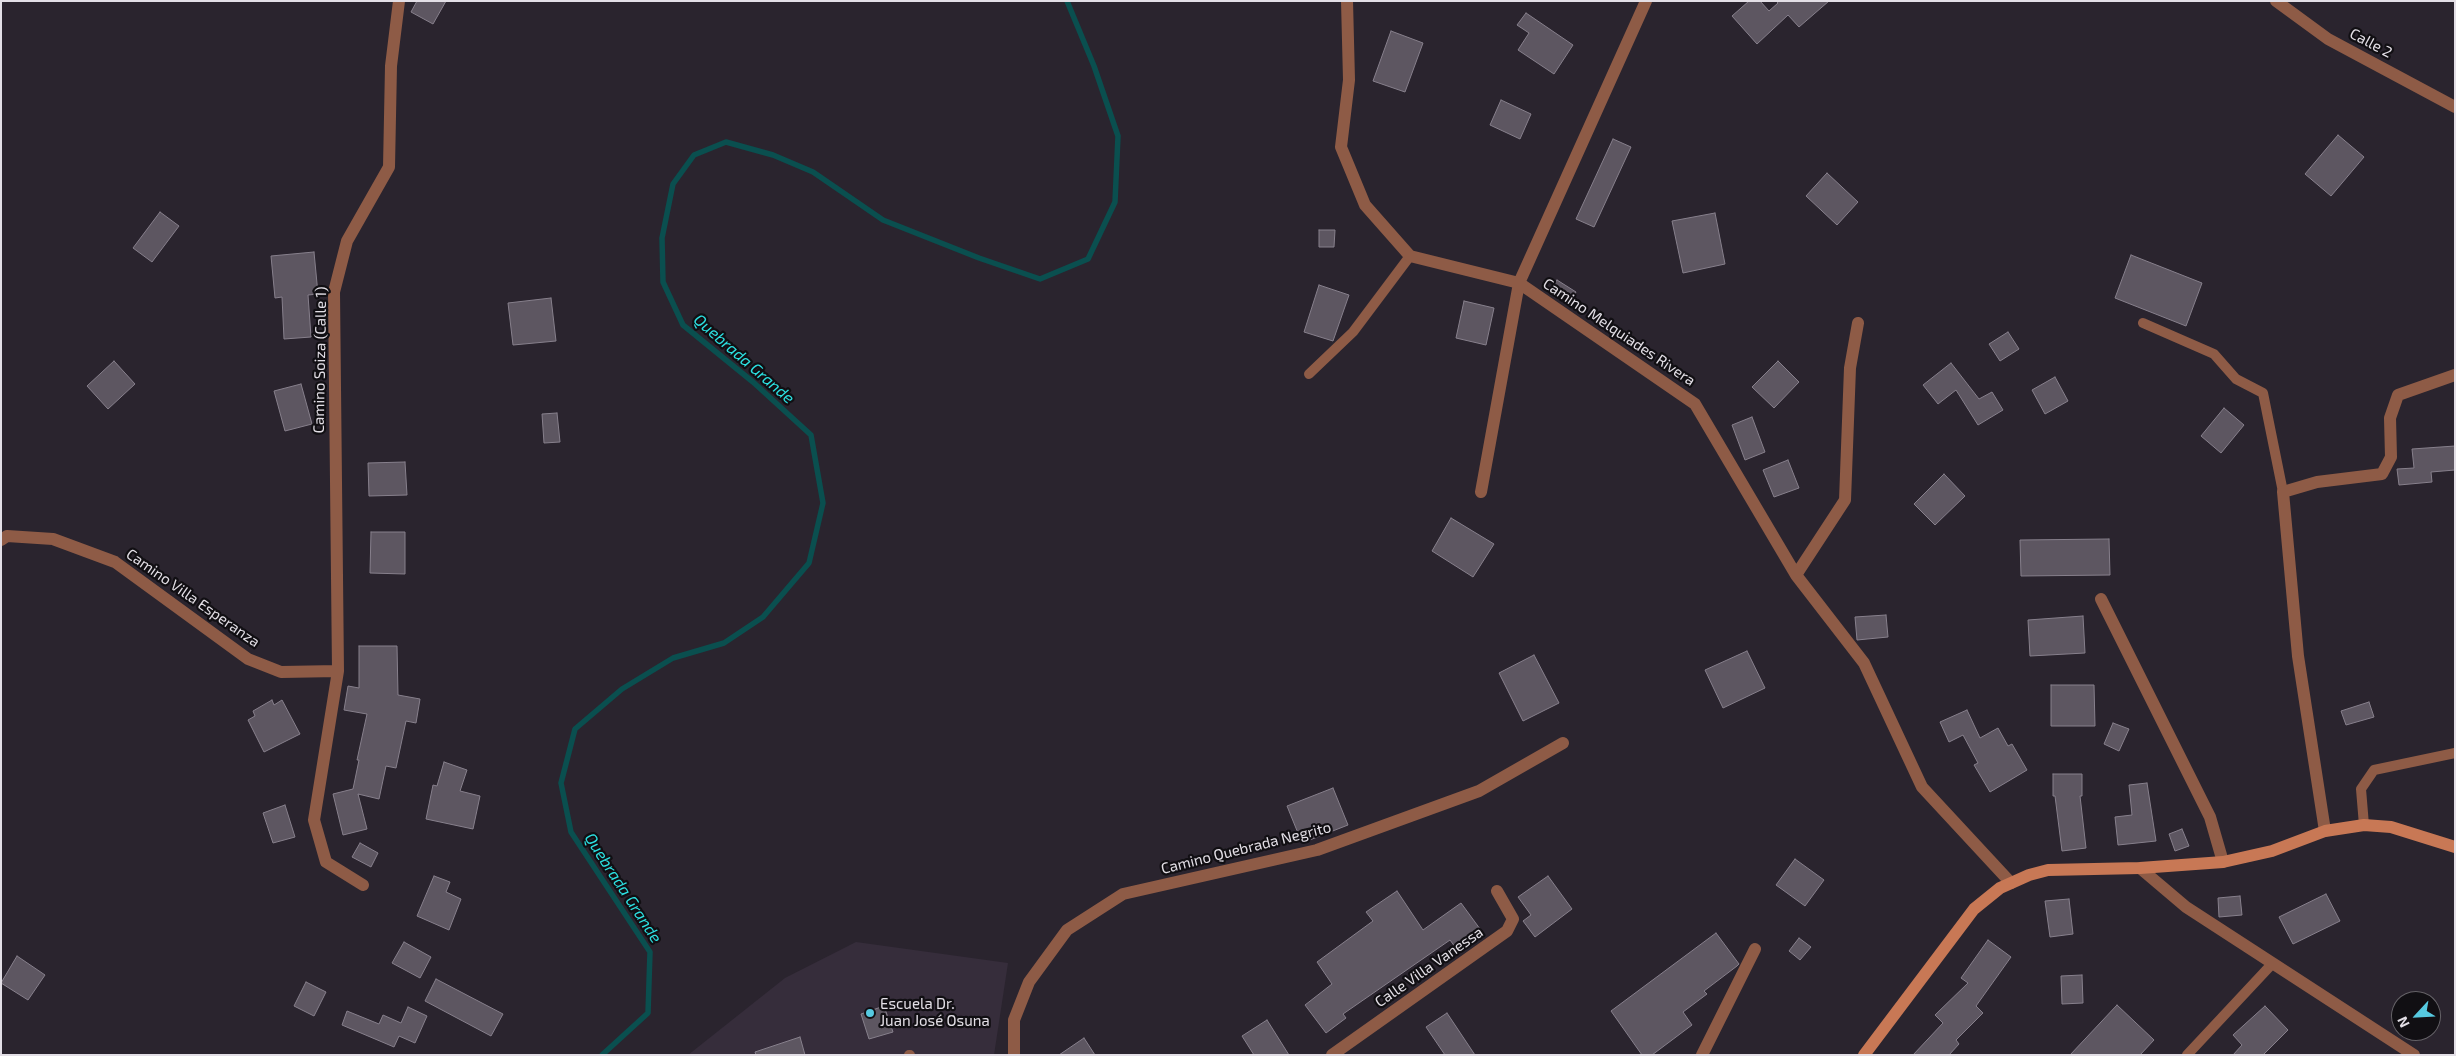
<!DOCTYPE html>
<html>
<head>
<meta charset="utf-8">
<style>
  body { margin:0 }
  #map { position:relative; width:2456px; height:1056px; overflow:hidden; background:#2a242e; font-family:"Exo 2",sans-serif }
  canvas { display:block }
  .frame { position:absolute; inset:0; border:2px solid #e3dfe6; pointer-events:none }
  .north { position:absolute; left:2391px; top:991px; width:50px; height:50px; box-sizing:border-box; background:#110f13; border:1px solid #656267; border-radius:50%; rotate:245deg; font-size:14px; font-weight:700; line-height:20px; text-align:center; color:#e3dfe6 }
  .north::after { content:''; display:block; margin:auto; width:18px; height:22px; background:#56c9e0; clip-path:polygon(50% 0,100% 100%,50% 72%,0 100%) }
</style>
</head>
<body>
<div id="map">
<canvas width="2456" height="1056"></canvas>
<div class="frame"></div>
<div class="north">N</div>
</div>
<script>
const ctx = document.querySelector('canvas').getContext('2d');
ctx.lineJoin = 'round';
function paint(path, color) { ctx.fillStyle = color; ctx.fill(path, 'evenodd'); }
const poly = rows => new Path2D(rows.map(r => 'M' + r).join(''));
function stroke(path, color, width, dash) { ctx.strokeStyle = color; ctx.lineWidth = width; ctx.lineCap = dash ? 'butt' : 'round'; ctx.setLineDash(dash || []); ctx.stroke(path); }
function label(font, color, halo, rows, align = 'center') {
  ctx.font = font + ' "Exo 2",sans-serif'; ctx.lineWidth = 4.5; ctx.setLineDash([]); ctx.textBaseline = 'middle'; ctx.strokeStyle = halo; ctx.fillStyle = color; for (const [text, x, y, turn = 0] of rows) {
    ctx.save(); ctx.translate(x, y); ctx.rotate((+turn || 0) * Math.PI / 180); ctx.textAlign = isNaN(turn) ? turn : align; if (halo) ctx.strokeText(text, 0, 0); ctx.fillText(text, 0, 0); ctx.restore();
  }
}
const built = poly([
  [856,942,1008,963,994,1055,688,1055,785,978]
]);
const stream = poly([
  [602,1055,648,1013,650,952,571,832,561,783,575,729,622,689,673,658,724,643,763,617,809,563,823,503,811,435,753,382,683,325,663,282,662,238,673,184,694,155,726,142,773,155,813,172,883,220,979,258,1040,279,1088,259,1115,202,1118,136,1094,66,1067,1]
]);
const building = poly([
  [417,1,446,1,433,24,411,12,417,1],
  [1749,1,1760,1,1769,11,1778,3,1776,1,1829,1,1799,27,1788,15,1757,44,1732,16,1749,1],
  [1526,13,1573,45,1554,74,1518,50,1529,33,1517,25,1526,13],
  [1391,31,1423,43,1405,92,1373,81,1391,31],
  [1501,100,1531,114,1520,139,1490,125,1501,100],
  [2338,135,2364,157,2331,196,2305,174,2338,135],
  [1613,139,1631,147,1594,227,1576,219,1613,139],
  [1827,173,1858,202,1837,225,1806,196,1827,173],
  [160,212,179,226,152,262,133,248,160,212],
  [1715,213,1725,264,1683,273,1672,221,1715,213],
  [1319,230,1335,230,1334,247,1319,247,1319,230],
  [314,252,318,294,308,295,311,337,284,339,282,297,275,298,271,256,314,252],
  [2131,255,2202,283,2186,326,2115,298,2131,255],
  [1557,280,1576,292,1569,304,1550,292,1557,280],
  [1319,285,1349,295,1333,341,1304,332,1319,285],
  [551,298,556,341,513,345,508,303,551,298],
  [1464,301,1494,308,1486,345,1456,338,1464,301],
  [2008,332,2019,349,2000,361,1989,344,2008,332],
  [114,361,135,384,108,409,87,386,114,361],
  [1778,361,1799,382,1774,408,1752,387,1778,361],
  [1951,363,1979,399,1992,392,2003,410,1978,425,1956,390,1938,404,1923,385,1951,363],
  [2055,377,2068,401,2045,414,2032,390,2055,377],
  [301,384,312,424,285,431,274,391,301,384],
  [2224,408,2244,425,2221,453,2201,436,2224,408],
  [557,413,560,442,544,443,542,414,557,413],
  [1752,417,1765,452,1745,460,1732,425,1752,417],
  [2455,446,2455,470,2431,472,2432,482,2399,485,2397,469,2414,468,2412,449,2455,446],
  [1788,460,1799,488,1774,497,1763,470,1788,460],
  [405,462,407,495,369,496,368,463,405,462],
  [1944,474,1965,496,1935,525,1914,504,1944,474],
  [1451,518,1494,544,1473,577,1432,551,1451,518],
  [371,532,405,532,405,574,370,573,371,532],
  [2109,539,2110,575,2021,576,2020,540,2109,539],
  [1886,615,1888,637,1857,640,1855,617,1886,615],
  [2083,616,2085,653,2030,656,2028,620,2083,616],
  [359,646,397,646,398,695,420,699,416,723,406,721,396,768,386,766,379,799,358,794,367,829,343,835,333,794,353,789,359,760,357,760,367,714,344,710,348,686,359,688,359,646],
  [1747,651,1765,688,1723,708,1705,670,1747,651],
  [1534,655,1559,703,1523,721,1499,673,1534,655],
  [2051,685,2094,685,2095,726,2051,726,2051,685],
  [272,700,274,705,282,700,300,734,264,752,248,720,255,716,253,711,272,700],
  [2369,702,2374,717,2346,725,2341,711,2369,702],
  [1967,710,1980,738,1998,728,2008,746,2012,744,2027,770,1990,792,1974,765,1978,763,1963,735,1949,742,1940,722,1967,710],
  [2113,723,2129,729,2119,751,2104,744,2113,723],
  [444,762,467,770,460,791,480,796,473,829,426,819,433,785,437,786,444,762],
  [2053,774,2082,774,2082,796,2080,796,2086,848,2062,851,2055,796,2053,796,2053,774],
  [2147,783,2156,841,2118,845,2115,817,2132,815,2129,785,2147,783],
  [1333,788,1348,825,1302,843,1287,806,1333,788],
  [285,805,295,837,273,843,263,813,285,805],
  [2182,829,2189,846,2175,851,2169,834,2182,829],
  [360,843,378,853,371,867,352,857,360,843],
  [1795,859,1824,880,1805,906,1776,885,1795,859],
  [434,876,450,882,446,892,461,899,449,930,417,916,434,876],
  [1548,876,1572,909,1535,937,1523,921,1531,915,1518,897,1548,876],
  [1397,891,1423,930,1461,903,1483,933,1458,951,1450,940,1343,1014,1346,1018,1326,1033,1305,1005,1332,984,1317,962,1373,921,1366,912,1397,891],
  [2326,894,2340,921,2293,944,2279,917,2326,894],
  [2240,896,2242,915,2219,917,2218,898,2240,896],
  [2069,899,2073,934,2050,937,2045,901,2069,899],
  [1716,933,1739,964,1737,966,1704,991,1707,994,1683,1012,1692,1025,1652,1055,1642,1055,1611,1011,1716,933],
  [1799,938,1811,947,1800,960,1789,951,1799,938],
  [1988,940,2011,957,1976,1006,1983,1013,1956,1040,1959,1044,1949,1055,1913,1055,1943,1023,1935,1015,1968,983,1961,978,1988,940],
  [404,942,431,957,420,978,392,963,404,942],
  [17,956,45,975,28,1000,1,983,17,956],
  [2082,975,2083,1003,2062,1004,2061,976,2082,975],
  [436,979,503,1014,491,1036,425,1001,436,979],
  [306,982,326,992,314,1016,294,1006,306,982],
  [2117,1005,2154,1040,2140,1055,2070,1055,2117,1005],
  [884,1006,893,1032,869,1039,861,1014,884,1006],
  [2265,1006,2288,1030,2263,1055,2233,1055,2242,1045,2233,1035,2265,1006],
  [408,1007,427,1016,415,1043,399,1036,394,1047,342,1025,347,1011,379,1024,383,1015,401,1023,408,1007],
  [1447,1013,1475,1055,1445,1055,1426,1027,1447,1013],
  [1267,1020,1289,1055,1254,1055,1242,1036,1267,1020],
  [800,1037,805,1055,756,1055,755,1052,800,1037],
  [1084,1038,1095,1055,1059,1055,1084,1038]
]);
const lane = poly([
  [2143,323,2214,354,2236,379,2263,393,2283,492],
  [1309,374,1353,332,1410,256],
  [2364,825,2361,789,2374,770,2455,753],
  [909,1055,910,1055],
  [2187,1055,2272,964]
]);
const street = poly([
  [1347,1,1349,80,1341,147,1365,205,1410,256,1519,283,1695,404,1796,575,1864,663,1922,787,2011,883],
  [2276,1,2328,39,2455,107],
  [1481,492,1519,283,1646,1],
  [1,540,7,536,53,539,115,562,248,659,281,672,338,671],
  [1796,575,1845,500,1850,368,1858,323],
  [2101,599,2210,817,2223,862],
  [2325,831,2298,656,2283,492,2317,482,2382,474,2391,457,2390,418,2398,395,2455,375],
  [2140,868,2186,907,2414,1055],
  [363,885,326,862,314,820,338,671,334,292,347,241,389,167,391,66,399,1],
  [1014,1055,1014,1020,1029,982,1067,930,1123,894,1317,850,1479,791,1563,743],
  [1332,1055,1507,931,1513,919,1497,891],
  [1702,1055,1755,949]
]);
const secondary = poly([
  [1864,1055,1974,909,2000,888,2029,875,2048,870,2140,868,2223,862,2272,851,2325,831,2364,825,2391,827,2455,847]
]);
const markers = [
  [870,1013,5,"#56c9e0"]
];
const streetNames = [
  ["Calle 2",2371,43,28],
  ["Camino Melquiades Rivera",1619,332,34],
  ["Camino Soiza (Calle 1)",320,360,-89],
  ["Camino Villa Esperanza",193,598,35],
  ["Camino Quebrada Negrito",1246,848,-14],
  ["Calle Villa Vanessa",1429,967,-35]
];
const poiNames = [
  ["Escuela Dr.",880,1004],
  ["Juan José Osuna",880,1021]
];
const waterNames = [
  ["Quebrada Grande",744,359,41],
  ["Quebrada Grande",623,888,57]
];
paint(built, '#362d3b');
stroke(stream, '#0a4f4f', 5.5);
paint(building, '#5d5661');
stroke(building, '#87808c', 1);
stroke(lane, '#8e5b46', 10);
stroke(street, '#8e5b46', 12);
stroke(secondary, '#c87855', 12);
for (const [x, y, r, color] of markers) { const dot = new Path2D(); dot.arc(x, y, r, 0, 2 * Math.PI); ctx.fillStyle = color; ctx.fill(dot); stroke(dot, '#110f13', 2); }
label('15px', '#e3dfe6', '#110f13', streetNames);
label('15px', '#e3dfe6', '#110f13', poiNames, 'left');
label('italic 16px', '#2ce1e2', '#110f13', waterNames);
</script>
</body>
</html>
